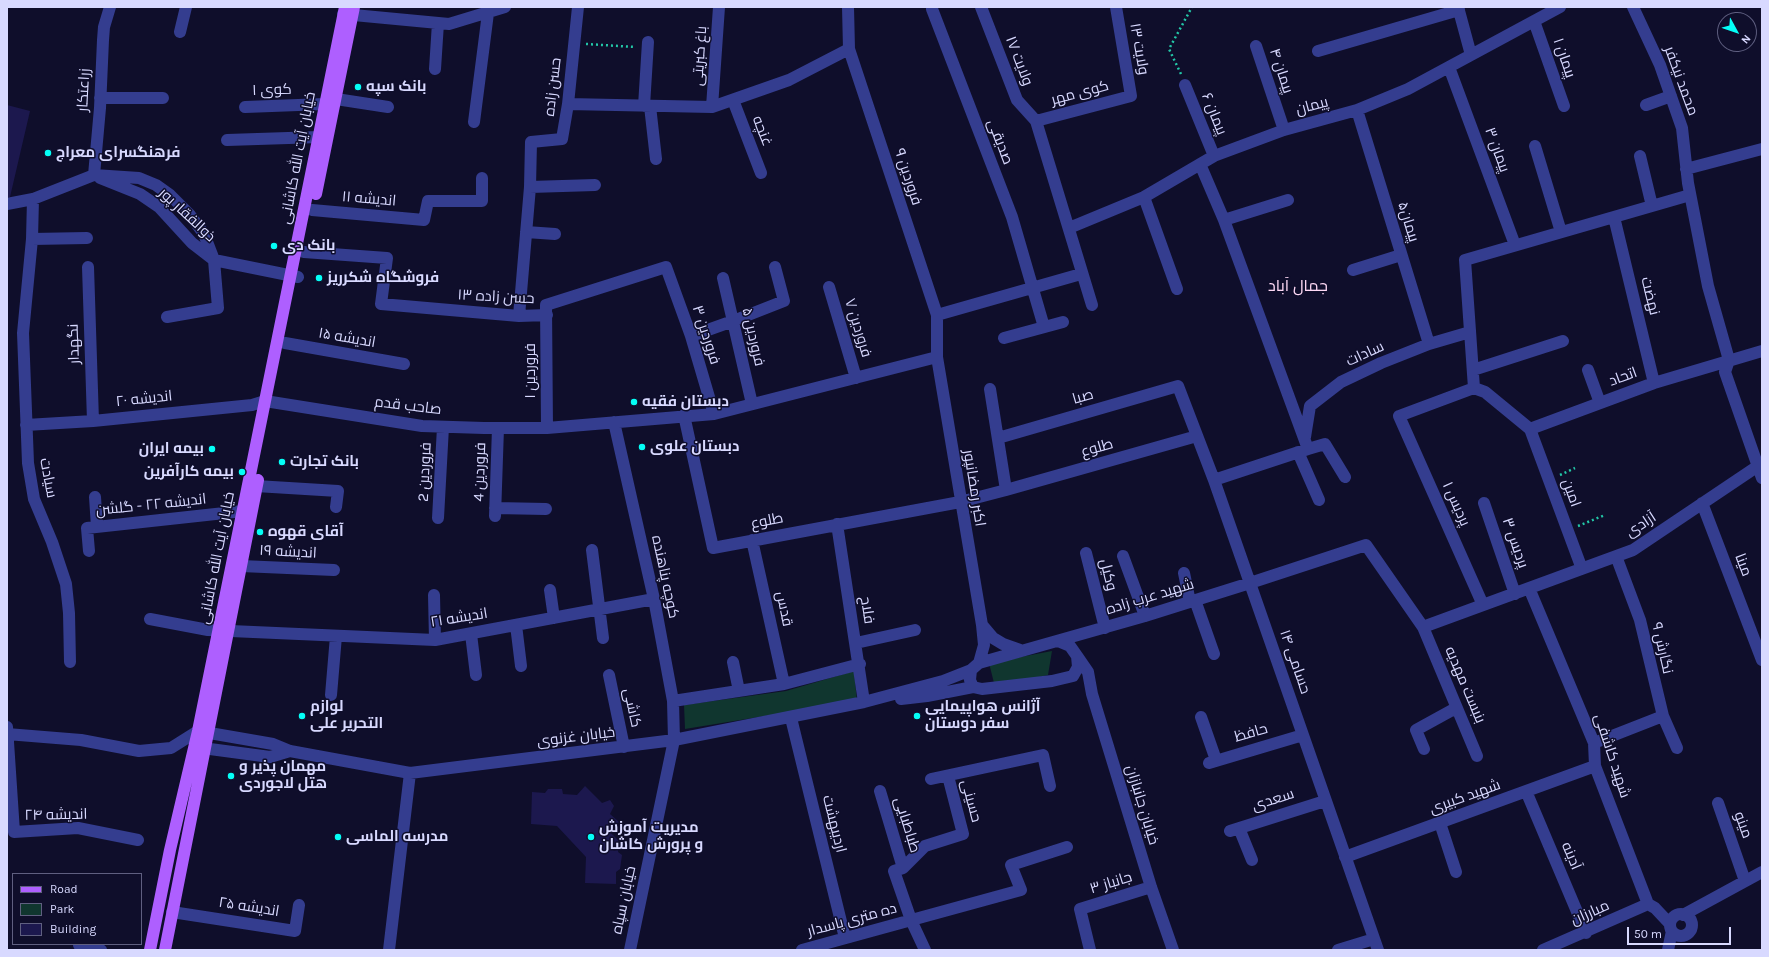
<!DOCTYPE html>
<html>
<head>
<meta charset="utf-8">
<style>
  body { margin:0 }
  #map { position:relative; width:1769px; height:957px; overflow:hidden; background:#0f0e2b; font-family:Karla,sans-serif }
  canvas { display:block }
  .frame { position:absolute; inset:0; border:8px solid #d8d9ff; pointer-events:none }
  .legend { position:absolute; left:12px; top:873px; width:130px; height:72px; box-sizing:border-box; background:#0f0e2b; border:1px solid #5f5f80; margin:0; padding:5px 7px; list-style:none; font-size:12px; color:#d8d9ff }
  .legend li { display:flex; align-items:center; gap:8px; height:20px }
  .legend b { width:20px; border:1px solid #5f5f80 }
  .north { position:absolute; left:1717px; top:12px; width:40px; height:40px; box-sizing:border-box; background:#0f0e2b; border:1px solid #5f5f80; border-radius:50%; rotate:130deg; font-size:11px; font-weight:700; line-height:16px; text-align:center; color:#d8d9ff }
  .north::after { content:''; display:block; margin:auto; width:14px; height:18px; background:#04fff7; clip-path:polygon(50% 0,100% 100%,50% 72%,0 100%) }
  .scale { position:absolute; left:1627px; top:927px; width:104px; height:18px; box-sizing:border-box; border:2px solid #d8d9ff; border-top:0; padding-left:5px; font-size:12px; line-height:14px; white-space:nowrap; color:#d8d9ff; -webkit-text-stroke:3px #0f0e2b; paint-order:stroke }
</style>
</head>
<body>
<div id="map">
<canvas width="1769" height="957"></canvas>
<div class="frame"></div>
<ul class="legend">
<li><b style="height:5px;background:#ae5fff"></b>Road</li>
<li><b style="height:11px;background:#10362f"></b>Park</li>
<li><b style="height:11px;background:#1c184e"></b>Building</li>
</ul>
<div class="north">N</div>
<div class="scale">50 m</div>
</div>
<script>
const ctx = document.querySelector('canvas').getContext('2d');
ctx.lineJoin = 'round';
function paint(path, color) { ctx.fillStyle = color; ctx.fill(path, 'evenodd'); }
const poly = rows => new Path2D(rows.map(r => 'M' + r).join(''));
function stroke(path, color, width, dash) { ctx.strokeStyle = color; ctx.lineWidth = width; ctx.lineCap = dash ? 'butt' : 'round'; ctx.setLineDash(dash || []); ctx.stroke(path); }
function label(font, color, halo, rows, align = 'center') {
  ctx.font = font + ' Karla,Cairo,sans-serif'; ctx.lineWidth = 3; ctx.setLineDash([]); ctx.textBaseline = 'middle'; ctx.strokeStyle = halo; ctx.fillStyle = color; for (const [text, x, y, turn = 0] of rows) {
    ctx.save(); ctx.translate(x, y); ctx.rotate((+turn || 0) * Math.PI / 180); ctx.textAlign = isNaN(turn) ? turn : align; if (halo) ctx.strokeText(text, 0, 0); ctx.fillText(text, 0, 0); ctx.restore();
  }
}
const green = poly([
  [1052,651,1048,675,995,687,989,663],
  [854,671,857,701,685,729,684,705,786,691]
]);
const building = poly([
  [7,105,30,111,10,197,7,197],
  [585,786,602,803,610,800,614,806,610,814,619,822,610,832,619,841,618,852,622,855,620,869,616,872,616,884,585,883,586,857,557,826,531,824,532,792,545,793,548,789,562,789,563,794,577,795]
]);
const path = poly([
  [586,44,635,47],
  [1181,74,1169,49,1192,7],
  [1560,475,1575,468],
  [1578,526,1605,515]
]);
const minor = poly([
  [848,7,849,49,937,315,937,357,982,625,984,645,979,663],
  [981,7,1017,100,1036,121,1092,305],
  [1458,7,1471,55],
  [1633,7,1660,65,1682,128,1688,183,1708,286,1729,360],
  [932,9,1012,217,1044,327],
  [343,14,449,24,505,7],
  [1534,21,1564,106],
  [180,32,186,7],
  [1256,46,1284,130],
  [1318,51,1459,10],
  [1449,67,1515,245],
  [435,69,438,23],
  [1185,85,1214,156],
  [100,98,163,98],
  [336,99,388,107],
  [733,100,761,173],
  [568,104,712,107,789,80,849,49],
  [1646,105,1671,96],
  [644,106,648,42],
  [650,106,656,159],
  [245,107,325,104],
  [712,107,719,7],
  [1357,110,1429,344],
  [1036,121,1131,96,1116,7],
  [474,122,488,13],
  [227,140,319,137],
  [1535,146,1561,232],
  [1640,156,1652,206],
  [1200,164,1224,220,1308,449,1214,480],
  [1686,169,1762,149],
  [94,175,100,108,103,40,104,27,110,7],
  [100,178,140,194,159,207,192,243,214,260,298,277],
  [530,187,595,185],
  [1144,197,1177,289],
  [33,199,32,239,23,333,28,463,34,499,52,542,66,584,69,613,70,662],
  [7,204,33,199,94,175,139,178,156,185,170,195,190,215,204,234,214,260,218,308,167,317],
  [312,210,424,220,428,201,482,201,482,178],
  [1614,217,1654,383],
  [1224,220,1288,200],
  [1069,228,1144,197,1214,156,1284,130,1357,110,1408,89,1560,7],
  [526,232,555,234],
  [32,239,87,238],
  [304,252,387,258,381,304,519,316,547,315],
  [88,267,93,421],
  [1353,270,1401,255],
  [723,278,752,404],
  [829,287,856,378],
  [937,315,1081,274],
  [519,316,530,187,531,142,562,139,568,104,578,7],
  [691,336,733,321,784,301,775,267],
  [1004,338,1063,322],
  [285,343,404,364],
  [1729,360,1725,372,1762,478],
  [1473,370,1563,341],
  [1588,370,1600,403],
  [1474,388,1465,260,1690,195],
  [684,415,713,548,960,502,1006,490,990,389],
  [614,422,654,599,673,701,674,740,630,950],
  [26,425,93,421,252,405,265,401,422,426,484,428,547,428,714,414,937,357],
  [547,428,546,305,666,267,691,336,714,414],
  [1530,429,1654,383,1762,351],
  [1530,429,1582,569],
  [1305,437,1310,406,1341,382,1381,363,1429,344,1470,332],
  [998,438,1178,386,1214,480,1378,950],
  [1308,449,1325,444,1345,477],
  [1298,452,1319,500],
  [256,486,338,491,336,507],
  [1006,490,1197,436],
  [95,497,97,527],
  [1484,503,1515,594],
  [1702,503,1762,660],
  [495,508,546,509],
  [495,516,498,428],
  [438,518,443,427],
  [837,524,864,702],
  [752,540,784,684],
  [592,550,603,638],
  [89,551,87,528,243,511],
  [1086,553,1105,628],
  [1123,556,1145,616],
  [1616,556,1640,620,1663,716,1677,748],
  [241,566,334,570],
  [1184,573,1190,602],
  [1529,588,1594,743,1595,766,1648,904,1655,908,1670,924],
  [550,590,554,618],
  [434,595,435,640],
  [1195,600,1214,654],
  [1483,605,1399,416,1474,388,1485,392,1530,429],
  [150,619,208,630,435,640,654,599],
  [516,625,521,666],
  [982,625,993,638,1003,644,1020,650],
  [1423,627,1633,550,1758,466,1762,464],
  [471,634,476,675],
  [1058,641,1070,646,1077,656,1078,667,1073,676,1052,681,982,689,973,687,970,680,971,670,979,663,1145,616,1250,583,1366,545,1423,627,1477,756],
  [856,643,915,630],
  [1077,656,1088,672,1092,694,1151,887,1173,950],
  [733,662,739,691],
  [609,675,624,747],
  [331,695,336,636],
  [901,699,927,696,973,687],
  [673,701,784,684,860,664],
  [1201,717,1216,760],
  [791,718,845,938],
  [7,727,14,832,78,828,138,840],
  [7,734,81,740,139,751,171,748,198,731,273,744,290,751,410,773,674,740,864,702,943,681,971,670],
  [1594,743,1663,716],
  [195,747,270,757,290,751],
  [1424,749,1416,730,1456,708],
  [1209,763,1303,735],
  [931,779,1043,755,1050,786],
  [880,791,903,868],
  [1526,791,1586,933],
  [1718,803,1745,881],
  [1440,823,1456,872],
  [1239,828,1252,860],
  [1230,831,1325,801],
  [1345,857,1595,766],
  [172,912,295,931,299,905],
  '1670 925a11 11 0 1 1 22 0a11 11 0 1 1-22 0Z',
  [1683,915,1762,872],
  [79,945,101,950],
  [389,950,410,773],
  [802,950,1021,890,1011,865,1067,847],
  [925,950,911,920,894,871,903,868,925,846,963,834,948,776],
  [1090,950,1080,909,1151,887],
  [1338,950,1374,939],
  [1543,950,1648,904],
  [1668,950,1672,931]
]);
const major = poly([
  [316,194,354,7],
  [150,950,170,850,198,731,345,7],
  [165,950,258,480]
]);
const markers = [
  [358,87,4,"#04fff7"],
  [48,153,4,"#04fff7"],
  [274,246,4,"#04fff7"],
  [319,278,4,"#04fff7"],
  [634,402,4,"#04fff7"],
  [642,447,4,"#04fff7"],
  [212,449,4,"#04fff7"],
  [282,462,4,"#04fff7"],
  [242,472,4,"#04fff7"],
  [260,532,4,"#04fff7"],
  [302,716,4,"#04fff7"],
  [917,716,4,"#04fff7"],
  [231,776,4,"#04fff7"],
  [338,837,4,"#04fff7"],
  [591,837,4,"#04fff7"]
];
const streetNames = [
  ["ولایت ۱۳",1139,49,80],
  ["باغ کبریتی",700,56,-86],
  ["پیمان ۱",1564,58,71],
  ["ولایت ۱۷",1019,61,69],
  ["پیمان ۴",1281,71,72],
  ["محمد نیکفر",1681,81,70],
  ["حسن زاده",553,87,-83],
  ["زراعتکار",84,90,-87],
  ["کوی ۱",272,90,-2],
  ["کوی مهر",1080,93,-15],
  ["پیمان",1312,106,-15],
  ["پیمان ۶",1214,114,68],
  ["غنچه",762,131,69],
  ["صدیقی",1000,142,69],
  ["پیمان ۳",1497,150,70],
  ["خیابان آیت الله کاشانی",298,158,-79],
  ["فروردین ۹",908,177,72],
  ["اندیشه ۱۱",369,199,5],
  ["ذوالفقار پور",187,215,43],
  ["پیمان۵",1408,222,73],
  ["نهضت",1650,296,76],
  ["حسن زاده ۱۳",496,297,3],
  ["فروردین ۷",858,328,73],
  ["فروردین ۳",706,335,72],
  ["فروردین ۵",753,337,77],
  ["اندیشه ۱۵",347,338,10],
  ["نگهدار",74,344,-92],
  ["سادات",1365,354,-25],
  ["فروردین ۱",531,371,-90],
  ["اتحاد",1623,377,-20],
  ["صبا",1083,397,-16],
  ["اندیشه ۲۰",144,399,-6],
  ["صاحب قدم",408,406,7],
  ["طلوع",1097,448,-16],
  ["فروردین 2",425,472,-87],
  ["فروردین 4",480,472,-88],
  ["سیادت",48,478,79],
  ["اکبر رمضانپور",974,488,81],
  ["امین",1571,493,70],
  ["پردیس ۱",1456,504,66],
  ["اندیشه ۲۲ - گلشن",151,505,-6],
  ["طلوع",767,521,-11],
  ["آزادی",1641,525,-33],
  ["پردیس ۳",1515,543,71],
  ["اندیشه ۱۹",288,552,3],
  ["خیابان آیت الله کاشانی",217,558,-79],
  ["مینا",1743,565,69],
  ["وکیل",1108,575,76],
  ["کوچه پناهنده",665,577,78],
  ["شهید عرب زاده",1150,597,-17],
  ["قدس",784,609,78],
  ["فلاح",867,610,81],
  ["اندیشه ۲۱",459,618,-9],
  ["نگارش ۹",1662,648,77],
  ["حسامی ۱۴",1295,662,71],
  ["بنبست مهدیه",1465,685,67],
  ["کاشی",632,708,78],
  ["حافظ",1251,733,-16],
  ["خیابان غزنوی",576,737,-7],
  ["شهید کاشفی",1612,756,72],
  ["شهید کبیری",1465,797,-20],
  ["سعدی",1273,800,-18],
  ["حسینی",971,801,75],
  ["خیابان جانبازان",1142,805,73],
  ["اندیشه ۲۴",56,815,-1],
  ["اردیبهشت",834,824,76],
  ["طباطبایی",907,825,73],
  ["مینو",1743,825,70],
  ["آدینه",1571,856,67],
  ["جانباز ۳",1111,883,-17],
  ["خیابان سپاه",624,900,-78],
  ["اندیشه ۲۵",249,907,9],
  ["مبارزان",1590,913,-24],
  ["ده متری پاسدار",852,920,-15]
];
const poiNames = [
  ["بانک سپه",366,87],
  ["فرهنگسرای معراج",56,153],
  ["بانک دی",282,246],
  ["فروشگاه شکرریز",327,278],
  ["دبستان فقیه",642,402],
  ["دبستان علوی",650,447],
  ["بیمه ایران",204,449,"right"],
  ["بانک تجارت",290,462],
  ["بیمه کارآفرین",234,472,"right"],
  ["آقای قهوه",268,532],
  ["لوازم",310,707],
  ["التحریر علی",310,724],
  ["آژانس هواپیمایی",925,707],
  ["سفر دوستان",925,724],
  ["مهمان پذیر و",239,767],
  ["هتل لاجوردی",239,784],
  ["مدیریت آموزش",599,828],
  ["و پرورش کاشان",599,845],
  ["مدرسه الماسی",346,837]
];
const neighbourhoodNames = [
  ["جمال آباد",1298,286]
];
paint(green, '#10362f');
paint(building, '#1c184e');
stroke(path, '#23c8a8', 2.5, [2, 3]);
stroke(minor, '#343d8f', 12);
stroke(major, '#ae5fff', 12);
for (const [x, y, r, color] of markers) { const dot = new Path2D(); dot.arc(x, y, r, 0, 2 * Math.PI); ctx.fillStyle = color; ctx.fill(dot); stroke(dot, '#0f0e2b', 1.5); }
label('15px', '#d8d9ff', '#0f0e2b', streetNames);
label('bold 15px', '#d8d9ff', '#0f0e2b', poiNames, 'left');
label('16px', '#ffdaf6', '#0f0e2b', neighbourhoodNames);
</script>
</body>
</html>
